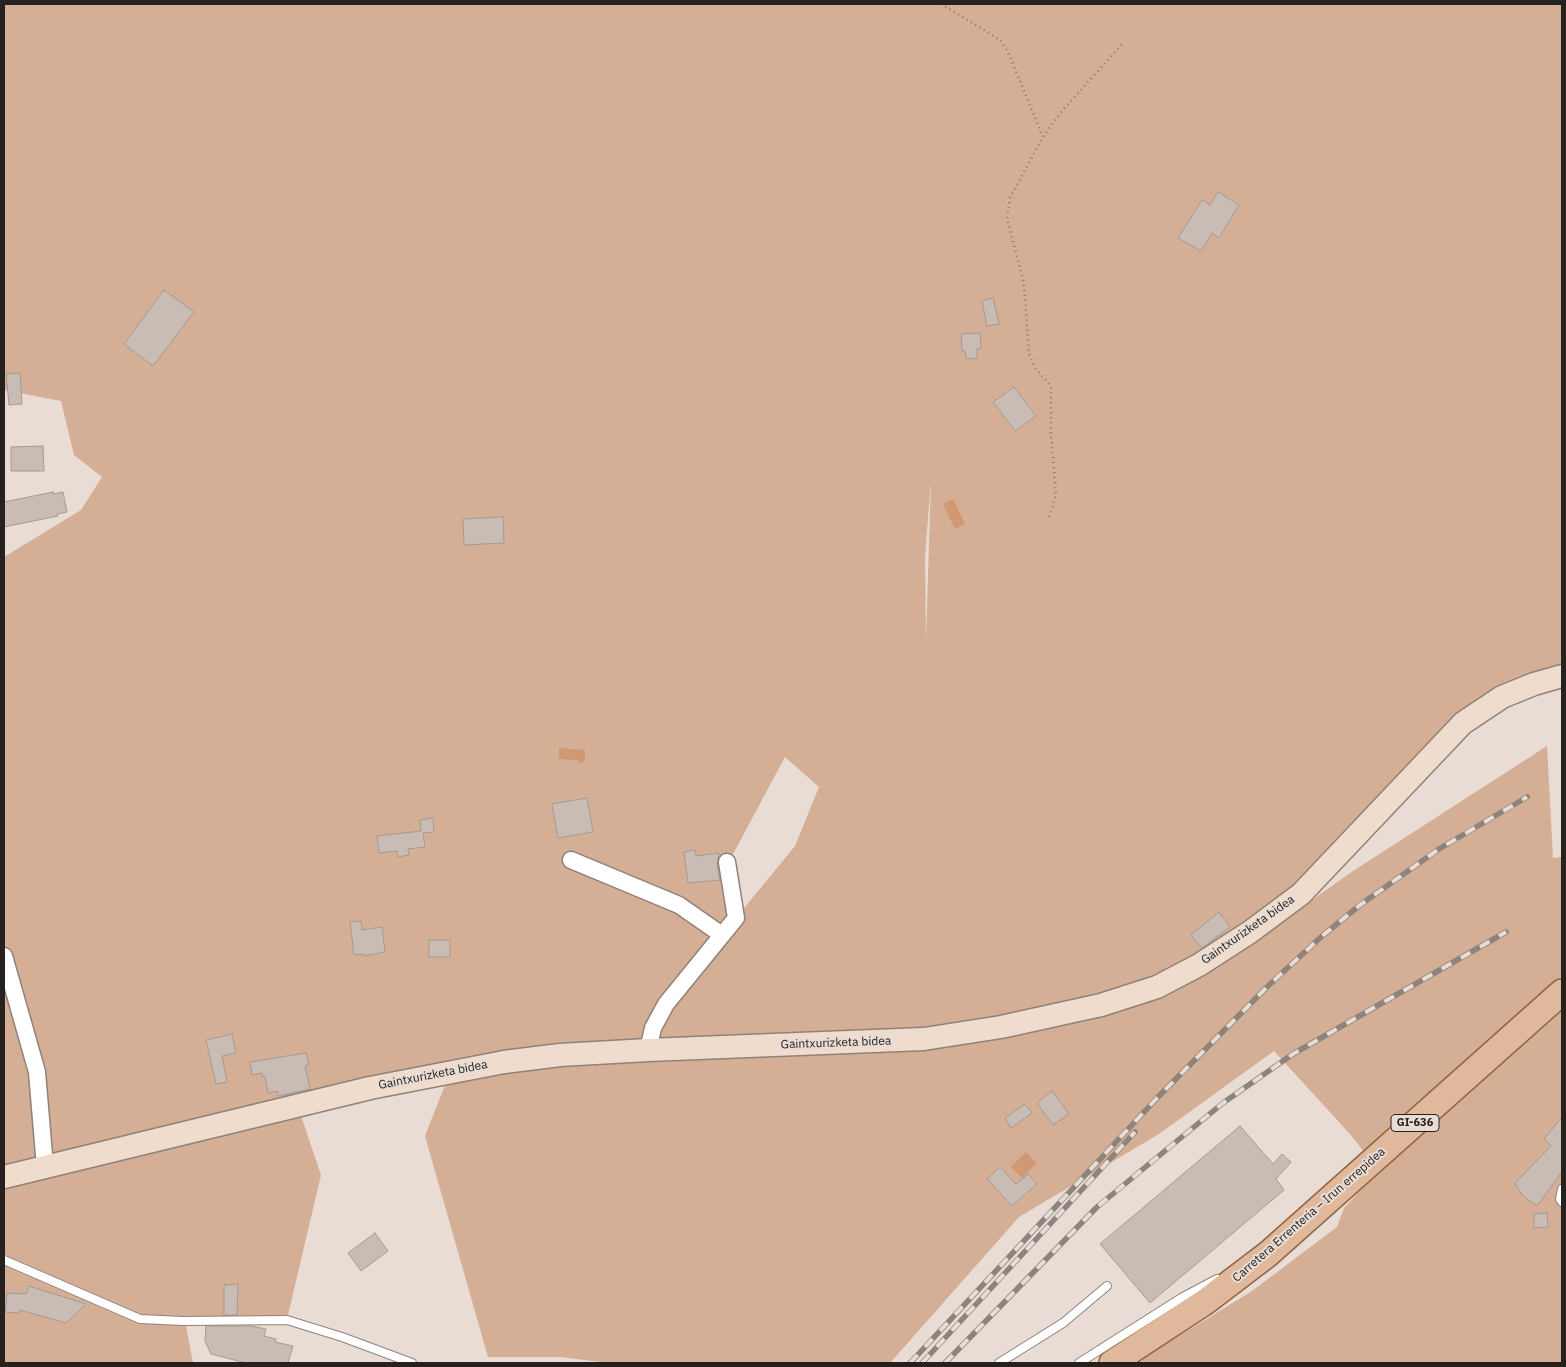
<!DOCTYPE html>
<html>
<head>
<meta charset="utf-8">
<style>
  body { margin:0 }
  #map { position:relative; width:1566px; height:1367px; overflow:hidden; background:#e9dcd4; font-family:"IBM Plex Sans",sans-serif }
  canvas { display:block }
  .frame { position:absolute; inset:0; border:5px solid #26211e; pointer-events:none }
</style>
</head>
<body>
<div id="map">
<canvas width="1566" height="1367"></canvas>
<div class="frame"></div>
</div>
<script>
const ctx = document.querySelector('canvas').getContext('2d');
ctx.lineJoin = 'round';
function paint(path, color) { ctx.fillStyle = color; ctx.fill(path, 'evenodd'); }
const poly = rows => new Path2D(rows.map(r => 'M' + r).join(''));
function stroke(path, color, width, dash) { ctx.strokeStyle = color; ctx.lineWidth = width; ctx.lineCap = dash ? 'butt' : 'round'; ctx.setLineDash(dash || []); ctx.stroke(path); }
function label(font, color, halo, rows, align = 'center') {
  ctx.font = font + ' "IBM Plex Sans",sans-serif'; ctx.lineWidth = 4; ctx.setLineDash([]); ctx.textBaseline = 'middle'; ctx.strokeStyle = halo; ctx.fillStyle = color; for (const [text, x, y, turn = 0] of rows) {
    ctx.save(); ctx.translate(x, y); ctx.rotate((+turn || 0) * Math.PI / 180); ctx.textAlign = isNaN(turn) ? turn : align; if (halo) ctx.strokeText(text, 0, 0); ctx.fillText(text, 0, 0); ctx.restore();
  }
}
const green = poly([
  [4,4,1562,4,1562,670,1542,675,1370,810,1292,914,1353,871,1547,746,1553,858,1562,857,1562,1363,1135,1363,1252,1291,1337,1227,1344,1208,1379,1171,1350,1134,1274,1051,1159,1134,1019,1217,890,1363,609,1363,560,1357,488,1357,425,1136,449,1075,294,1095,321,1175,288,1315,186,1326,193,1363,4,1363,4,557,81,510,102,477,74,455,61,401,4,390],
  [931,480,926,641,925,558],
  [785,757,819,787,795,846,740,913,732,856]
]);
const water = poly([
  [953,499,965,524,955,529,943,504],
  [559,748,585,750,585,762,578,763,578,760,559,759],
  [1026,1152,1037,1163,1022,1178,1011,1167]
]);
const building = poly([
  [1218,192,1239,205,1219,238,1212,233,1201,251,1178,238,1202,200,1210,205,1218,192],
  [164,290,194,312,153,366,124,344,164,290],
  [993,298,999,324,987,326,982,301,993,298],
  [980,333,981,348,977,349,977,358,966,359,965,351,962,351,961,334,980,333],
  [20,373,22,404,9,405,6,374,20,373],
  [1014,387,1036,416,1015,431,993,402,1014,387],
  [43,446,44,471,11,471,11,447,43,446],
  [53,492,53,494,63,492,67,512,57,514,58,516,4,527,4,502,53,492],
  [503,517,504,543,464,545,463,519,503,517],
  [587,798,593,832,558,838,552,804,587,798],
  [433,818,434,832,423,833,425,847,408,849,409,855,398,857,397,851,379,853,377,836,421,831,420,820,433,818],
  [695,850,696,856,719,853,717,864,720,880,688,883,684,852,695,850],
  [1219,912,1230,927,1202,948,1191,935,1219,912],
  [361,921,362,930,382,927,385,952,363,956,363,954,354,955,350,922,361,921],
  [429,940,450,940,450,957,429,957,429,940],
  [232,1034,236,1053,222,1056,227,1082,216,1084,206,1040,232,1034],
  [306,1053,309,1065,305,1066,310,1089,278,1096,278,1091,268,1093,265,1076,262,1077,262,1073,252,1075,250,1062,306,1053],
  [1052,1091,1069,1114,1053,1125,1037,1103,1052,1091],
  [1025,1104,1032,1113,1011,1128,1005,1118,1025,1104],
  [1562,1117,1562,1172,1537,1206,1522,1195,1515,1183,1551,1146,1544,1139,1562,1117],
  [1240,1126,1273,1164,1282,1154,1291,1162,1276,1179,1284,1190,1150,1303,1100,1244,1240,1126],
  [1000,1167,1016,1184,1028,1174,1037,1184,1012,1206,987,1179,1000,1167],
  [1547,1213,1548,1227,1534,1228,1534,1214,1547,1213],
  [375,1233,388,1251,361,1271,348,1253,375,1233],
  [238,1284,237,1315,224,1315,224,1285,238,1284],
  [29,1286,86,1304,66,1323,20,1310,19,1313,5,1312,7,1293,26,1294,29,1286],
  [206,1326,252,1326,266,1329,264,1336,276,1339,275,1342,293,1346,288,1363,246,1363,211,1354,205,1341,206,1326]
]);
const path = poly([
  [941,4,989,33,1000,40,1008,52,1043,137],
  [1049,517,1056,495,1051,433,1051,386,1035,368,1029,354,1024,284,1007,218,1010,198,1043,137,1062,111,1124,42]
]);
const service = poly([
  [1562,1189,1560,1199,1562,1202],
  [4,1260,140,1319,183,1321,287,1320,342,1337,412,1363],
  [999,1363,1063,1323,1107,1286],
  [1079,1363,1183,1297,1217,1279]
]);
const minor = poly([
  [571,860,679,905,722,935],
  [4,956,37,1072,45,1167],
  [648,1050,653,1028,666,1004,736,918,727,862]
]);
const secondary = poly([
  [4,1177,370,1088,504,1062,560,1055,648,1050,924,1039,1001,1027,1101,1005,1157,987,1199,965,1250,932,1301,894,1463,723,1502,697,1534,684,1562,676]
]);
const primary = poly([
  [1112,1363,1205,1302,1268,1254,1562,992]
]);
const rail = poly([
  [910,1363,1157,1098,1268,986,1321,937,1360,905,1439,849,1527,797],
  [922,1363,1135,1132],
  [945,1363,1097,1207,1223,1103,1293,1054,1506,932]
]);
const shields = [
  [1415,1123,48]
];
const shieldNames = [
  ["GI-636",1415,1123]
];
const streetNames = [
  ["Gaintxurizketa bidea",1248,930,-35],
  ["Gaintxurizketa bidea",836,1043,-2],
  ["Gaintxurizketa bidea",433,1075,-11],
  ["Carretera Errenteria – Irun errepidea",1309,1215,-41]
];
paint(green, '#d4ae95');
paint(water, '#d09973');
paint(building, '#c9bcb4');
stroke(building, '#a59a92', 1);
stroke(service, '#8e827a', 10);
stroke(minor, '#8e827a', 19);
stroke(secondary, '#8e827a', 25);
stroke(primary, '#916544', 28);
stroke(path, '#837a75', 2.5, [1, 4]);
stroke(service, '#fff', 8);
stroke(minor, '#fff', 16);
stroke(secondary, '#efdccd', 22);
stroke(primary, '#e0b89b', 25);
stroke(rail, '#8d847e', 5.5);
stroke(rail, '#e9dcd4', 4, [11]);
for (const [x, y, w] of shields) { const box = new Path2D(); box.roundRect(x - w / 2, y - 8.5, w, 17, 4); ctx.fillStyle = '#e9dcd4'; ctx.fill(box); stroke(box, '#26211e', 1); }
label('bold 11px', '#26211e', null, shieldNames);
label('12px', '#26211e', '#e9dcd4', streetNames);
</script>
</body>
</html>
